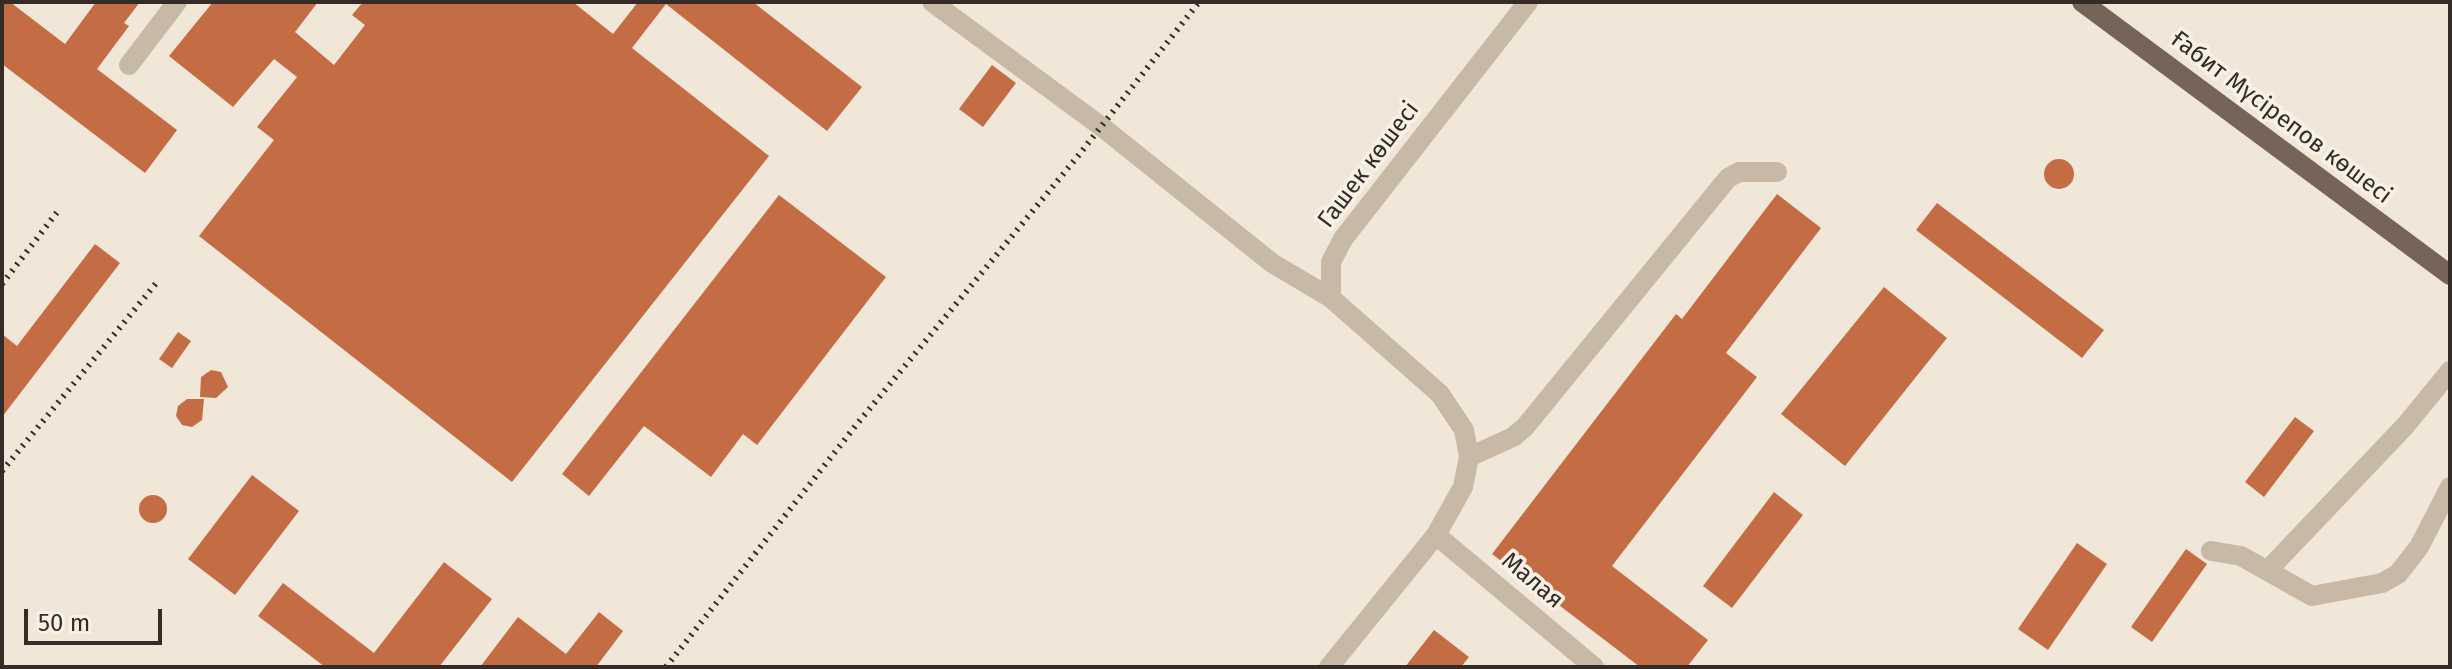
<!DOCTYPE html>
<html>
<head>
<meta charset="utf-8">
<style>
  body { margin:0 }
  #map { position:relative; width:2452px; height:669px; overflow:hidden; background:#f1e7d9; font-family:"Fira Sans",sans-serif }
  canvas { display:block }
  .frame { position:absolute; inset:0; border:4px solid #352c27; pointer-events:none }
  .scale { position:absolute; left:24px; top:609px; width:138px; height:36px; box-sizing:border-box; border:4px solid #352c27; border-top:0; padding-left:10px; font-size:24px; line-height:28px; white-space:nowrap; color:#352c27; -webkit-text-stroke:6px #f9f1e5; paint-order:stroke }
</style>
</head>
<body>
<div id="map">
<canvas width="2452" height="669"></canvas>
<div class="frame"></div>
<div class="scale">50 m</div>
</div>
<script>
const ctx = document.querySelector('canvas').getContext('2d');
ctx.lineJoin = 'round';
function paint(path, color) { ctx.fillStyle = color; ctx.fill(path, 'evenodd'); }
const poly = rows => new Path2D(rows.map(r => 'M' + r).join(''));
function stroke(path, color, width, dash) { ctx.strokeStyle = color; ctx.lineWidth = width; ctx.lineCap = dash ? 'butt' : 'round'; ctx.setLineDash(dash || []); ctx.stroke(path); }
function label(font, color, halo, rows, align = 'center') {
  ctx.font = font + ' "Fira Sans",sans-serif'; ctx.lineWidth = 7; ctx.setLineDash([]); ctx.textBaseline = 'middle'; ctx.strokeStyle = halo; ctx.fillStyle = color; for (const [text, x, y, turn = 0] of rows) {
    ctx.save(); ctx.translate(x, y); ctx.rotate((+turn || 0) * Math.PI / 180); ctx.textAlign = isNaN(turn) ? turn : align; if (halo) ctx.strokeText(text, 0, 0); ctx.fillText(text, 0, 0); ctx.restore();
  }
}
const building = poly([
  [2,2,10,2,65,44,96,2,140,2,124,23,129,26,97,69,177,130,145,173,2,64],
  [213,2,318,2,295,32,334,65,365,25,352,15,363,2,573,2,613,34,638,2,753,2,862,87,827,131,666,4,632,48,769,156,512,482,199,236,274,140,257,127,297,77,274,59,233,107,169,56],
  [992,65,1016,83,983,127,959,109],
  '2044 174a15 15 0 1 1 30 0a15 15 0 1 1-30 0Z',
  [1777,194,1821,228,1726,353,1757,377,1612,566,1708,640,1687,667,1640,667,1492,554,1676,314,1682,319],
  [779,195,886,277,757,445,743,434,711,477,644,426,589,496,562,474],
  [1937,203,2104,330,2082,358,1916,230],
  [95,244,120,263,2,417,2,334,17,346],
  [1884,287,1947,338,1845,466,1781,414],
  [178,332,191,341,172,368,159,359],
  [211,370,221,372,228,387,216,398,200,397,201,377],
  [187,399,204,399,202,420,192,427,182,425,176,416,178,406],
  [2295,417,2314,431,2264,497,2245,482],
  [252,475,299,511,235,595,188,559],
  [1774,492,1803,515,1732,608,1703,586],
  '139 509a14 14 0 1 1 28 0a14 14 0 1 1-28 0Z',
  [2077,543,2107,564,2048,650,2018,629],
  [2186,549,2207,564,2152,642,2131,627],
  [444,562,492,599,439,667,325,667,258,616,283,583,374,653],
  [599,612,623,631,596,667,480,667,518,617,566,654],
  [1434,630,1469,657,1461,667,1405,667]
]);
const minor = poly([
  [932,2,1102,127,1272,263,1331,298],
  [129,65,177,2],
  [1469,457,1513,437,1525,427,1728,178,1739,172,1777,172],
  [1436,535,1594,667],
  [2211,551,2241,556,2312,596,2382,583,2398,574,2419,547,2450,487],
  [2268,570,2405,426,2450,371],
  [1329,667,1436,535,1463,487,1469,457,1464,430,1440,394,1331,298,1331,262,1343,239,1528,2]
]);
const major = poly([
  [2082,2,2450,275]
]);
const rail = poly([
  [2,284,58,211],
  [2,471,158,281],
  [666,667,857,424,1078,156,1199,2]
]);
const streetNames = [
  ["Ғабит Мүсірепов көшесі",2281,118,37],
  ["Гашек көшесі",1369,165,-53],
  ["Малая",1532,581,40]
];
paint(building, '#c46c44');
stroke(minor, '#c8b8a6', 20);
stroke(major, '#766458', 20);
stroke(rail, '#352c27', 6, [2, 6]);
label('24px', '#352c27', '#f9f1e5', streetNames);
</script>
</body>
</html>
